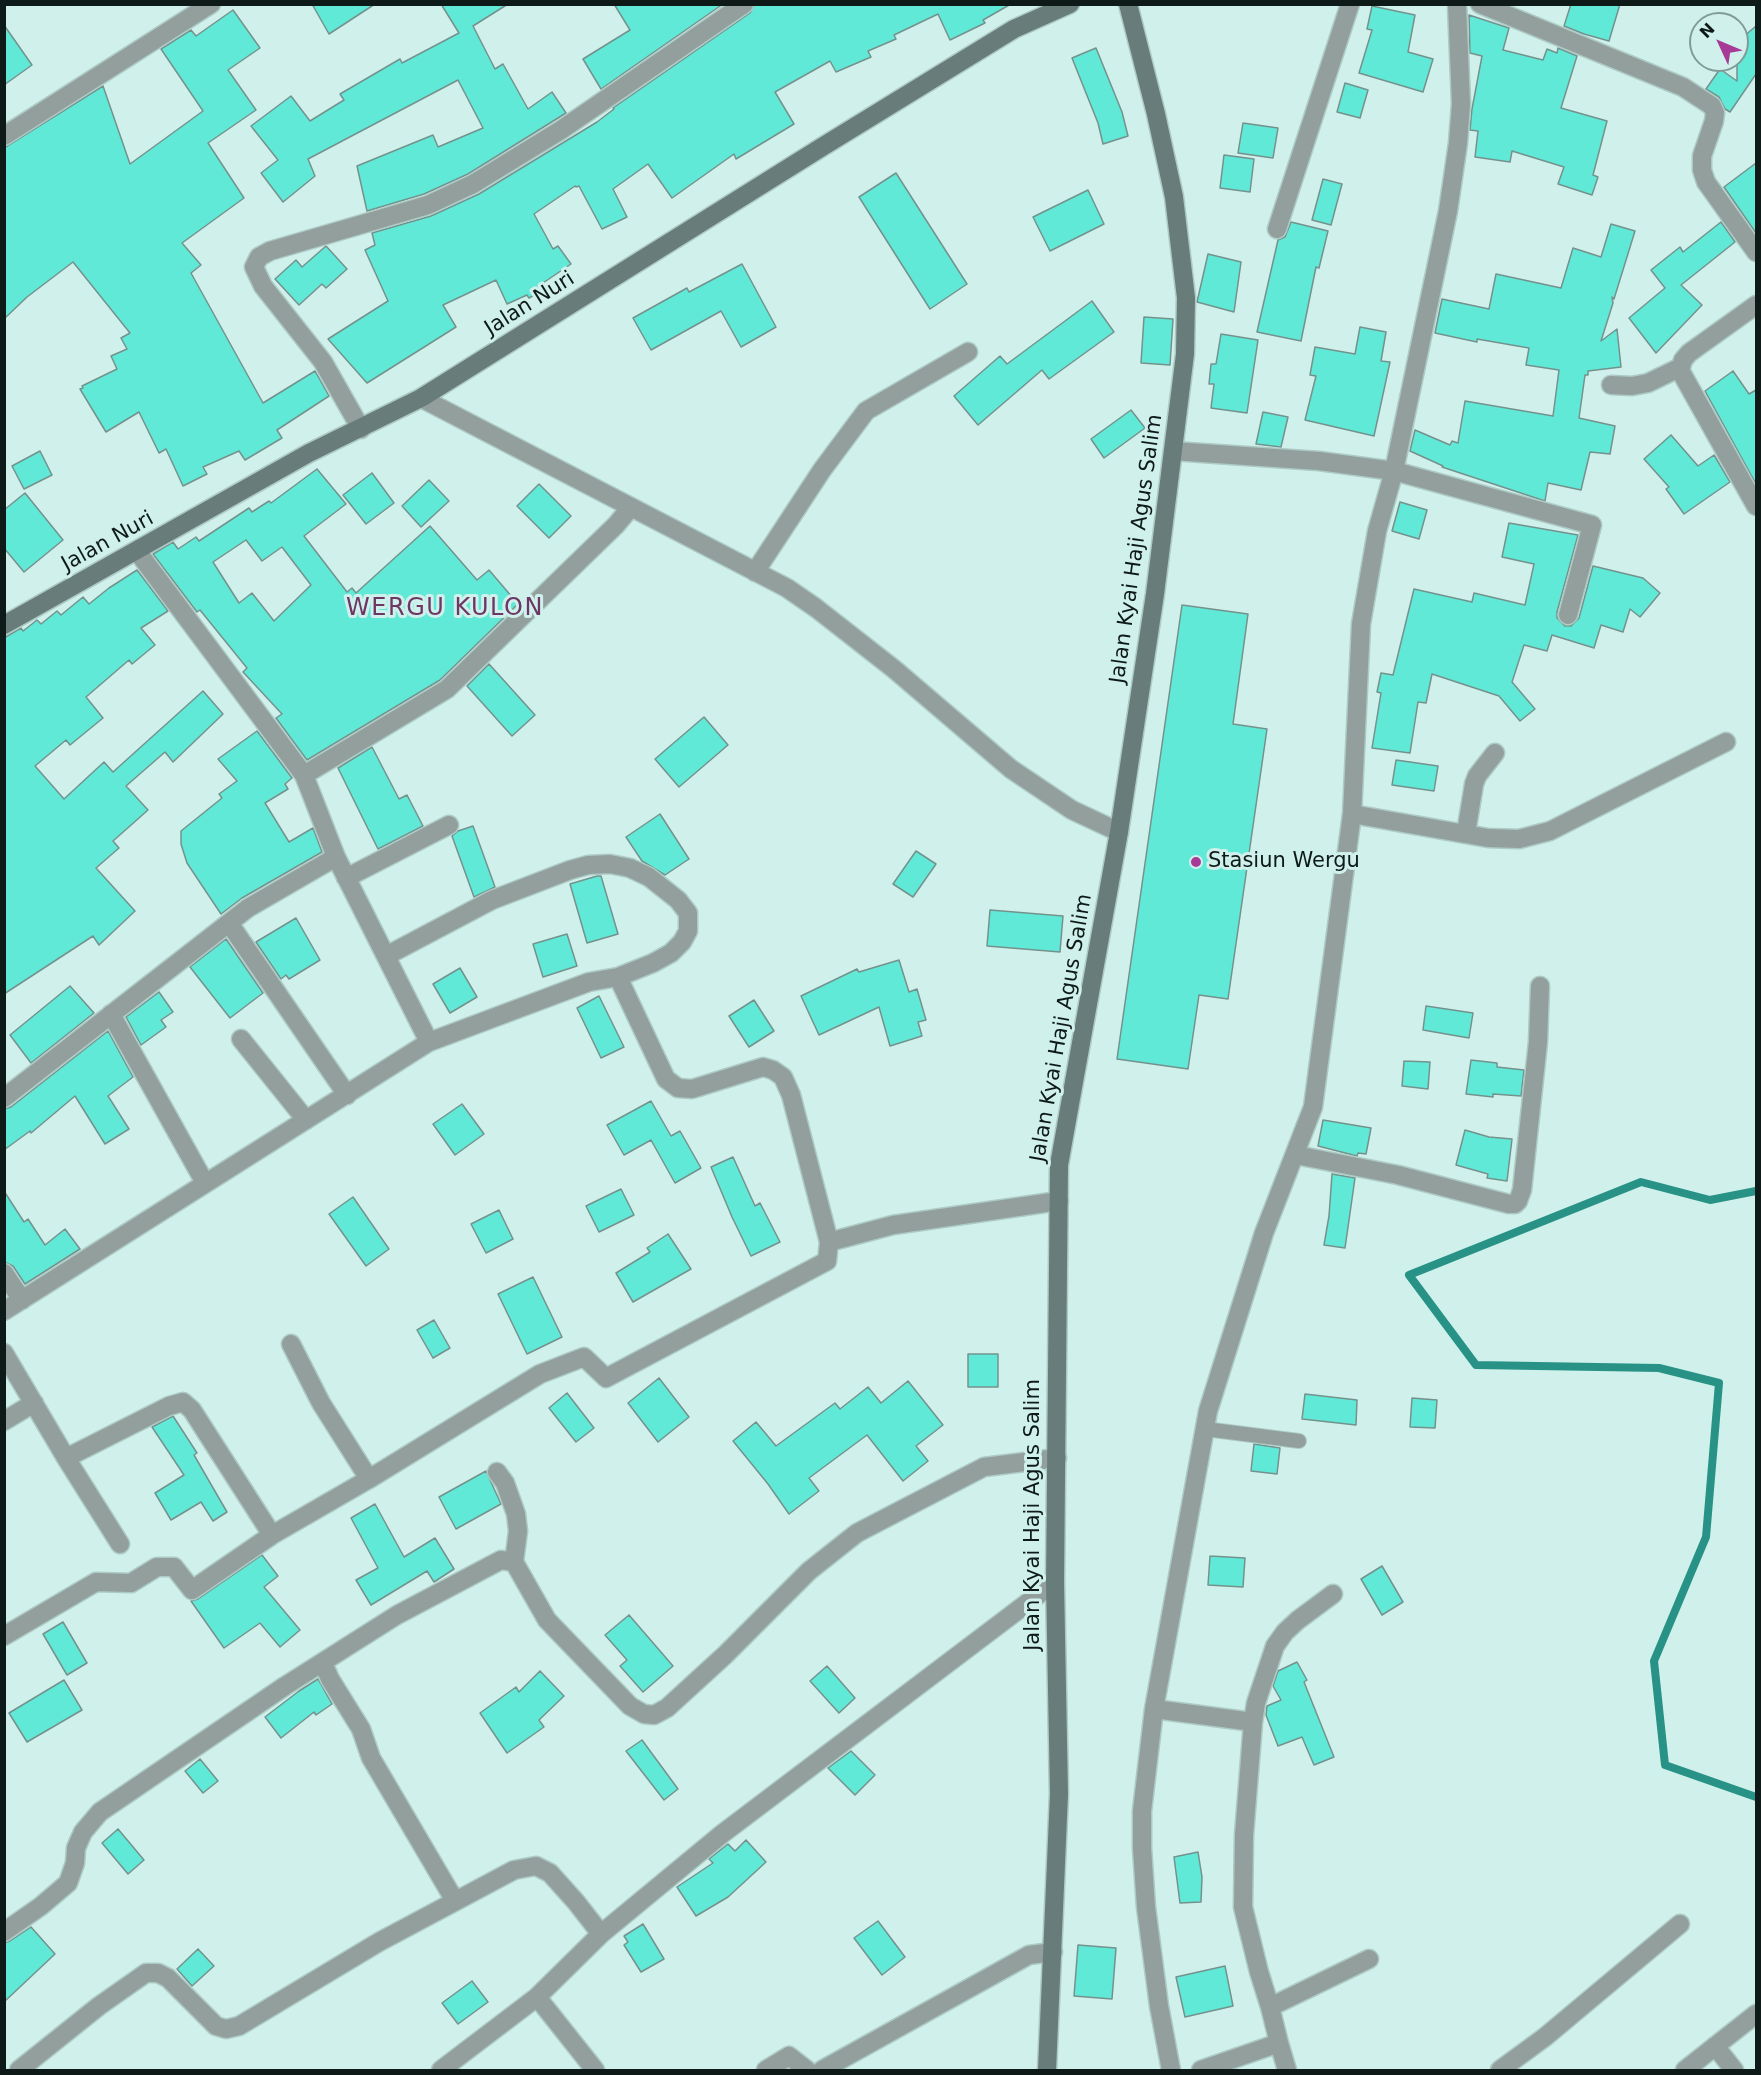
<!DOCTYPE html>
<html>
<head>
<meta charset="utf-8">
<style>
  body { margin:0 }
  #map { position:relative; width:1761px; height:2075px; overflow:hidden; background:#d0f1eb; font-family:"DejaVu Sans",sans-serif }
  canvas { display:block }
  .frame { position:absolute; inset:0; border:6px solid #0e1a18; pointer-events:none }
  .north { position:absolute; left:1689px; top:12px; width:60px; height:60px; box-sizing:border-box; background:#d0f1eb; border:2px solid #829b97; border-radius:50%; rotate:314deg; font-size:16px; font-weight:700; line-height:24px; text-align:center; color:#0e1a18 }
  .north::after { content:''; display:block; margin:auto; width:21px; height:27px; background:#a73997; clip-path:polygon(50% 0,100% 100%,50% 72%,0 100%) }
</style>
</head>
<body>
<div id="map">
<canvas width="1761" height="2075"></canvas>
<div class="frame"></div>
<div class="north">N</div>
</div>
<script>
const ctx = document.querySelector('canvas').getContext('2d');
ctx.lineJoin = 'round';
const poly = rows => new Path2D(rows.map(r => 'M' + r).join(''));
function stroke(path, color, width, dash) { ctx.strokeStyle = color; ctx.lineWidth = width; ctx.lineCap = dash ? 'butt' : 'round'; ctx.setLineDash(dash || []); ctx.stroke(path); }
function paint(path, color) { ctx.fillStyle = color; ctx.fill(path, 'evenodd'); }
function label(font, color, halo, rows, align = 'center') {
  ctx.font = font + ' "DejaVu Sans",sans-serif'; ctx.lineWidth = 6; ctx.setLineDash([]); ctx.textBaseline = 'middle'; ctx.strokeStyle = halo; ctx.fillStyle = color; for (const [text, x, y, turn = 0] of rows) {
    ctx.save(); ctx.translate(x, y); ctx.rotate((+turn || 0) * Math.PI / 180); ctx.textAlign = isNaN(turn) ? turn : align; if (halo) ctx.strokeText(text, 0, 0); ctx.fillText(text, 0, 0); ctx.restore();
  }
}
const stream = poly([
  [1756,1191,1710,1200,1641,1182,1409,1275,1476,1365,1659,1368,1719,1383,1706,1537,1654,1661,1665,1765,1756,1797]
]);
const building = poly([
  [312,4,375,4,329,34,312,4],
  [441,4,508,4,473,26,495,69,503,64,528,109,552,92,566,113,468,174,424,194,367,211,357,166,433,135,438,147,483,128,458,80,308,159,315,176,283,202,261,173,278,160,251,126,291,96,310,121,344,100,340,94,400,59,402,63,459,33,441,4],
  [614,4,723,4,601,89,583,59,630,30,614,4],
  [755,4,1011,4,983,20,985,23,950,40,938,14,894,35,896,39,868,51,871,57,836,72,830,61,775,92,794,124,736,159,734,154,672,198,648,164,613,189,627,217,602,229,579,186,576,187,575,186,534,214,553,249,558,246,571,264,543,283,546,289,529,298,527,295,507,304,496,280,443,305,456,327,367,383,328,339,388,301,365,250,375,245,372,233,431,216,479,194,597,122,614,109,613,108,750,13,755,4],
  [1571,4,1620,4,1609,41,1584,34,1564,26,1571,4],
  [1372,6,1415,15,1408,52,1433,59,1423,92,1359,73,1372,30,1367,29,1372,6],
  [233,10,260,48,228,70,256,110,208,143,244,198,182,243,201,265,191,273,263,403,315,371,329,396,277,430,282,438,245,460,239,451,203,467,207,474,183,486,166,449,159,453,139,412,106,432,80,389,83,388,82,386,117,369,111,356,127,349,121,338,130,333,73,262,27,297,4,319,4,148,103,86,130,164,203,111,161,49,191,30,196,36,233,10],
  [1469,15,1509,28,1503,50,1543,60,1547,49,1557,53,1558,48,1577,56,1561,108,1607,121,1593,175,1598,177,1592,195,1558,184,1564,167,1512,151,1510,162,1475,157,1478,131,1470,130,1472,109,1482,56,1470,53,1469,15],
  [4,25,32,65,4,85,4,25],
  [1756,26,1756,74,1730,112,1725,109,1719,97,1706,89,1720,69,1737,81,1737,42,1756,26],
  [1096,48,1122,112,1128,136,1103,144,1098,123,1072,58,1096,48],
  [1345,83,1368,90,1360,118,1337,112,1345,83],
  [1243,123,1278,128,1273,158,1238,153,1243,123],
  [1224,155,1254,159,1250,192,1220,188,1224,155],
  [1756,163,1756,233,1724,187,1756,163],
  [896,173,967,284,930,309,859,197,896,173],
  [1323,179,1342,184,1331,225,1312,220,1323,179],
  [1088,190,1104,224,1050,251,1033,217,1088,190],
  [1291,222,1328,231,1319,268,1316,267,1301,341,1257,332,1278,240,1285,237,1291,222],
  [1721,222,1735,242,1681,285,1702,305,1656,353,1629,318,1665,288,1651,270,1680,247,1683,252,1721,222],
  [1611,224,1635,231,1614,299,1612,297,1613,303,1601,341,1617,329,1621,367,1588,371,1588,375,1585,375,1579,418,1615,426,1610,454,1590,452,1581,490,1548,483,1545,501,1442,467,1443,466,1410,451,1415,430,1450,445,1452,441,1458,443,1465,401,1553,416,1559,370,1526,365,1529,348,1477,339,1477,342,1435,333,1442,299,1489,309,1496,274,1561,288,1573,248,1601,257,1611,224],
  [326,246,347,269,326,288,322,284,299,305,275,279,296,260,302,267,326,246],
  [1208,254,1241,262,1234,312,1197,302,1208,254],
  [742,264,776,327,741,347,721,311,651,350,633,318,687,288,689,292,742,264],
  [1092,301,1114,332,1049,379,1042,370,978,425,954,396,1000,356,1007,364,1092,301],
  [1144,317,1173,319,1170,365,1141,363,1144,317],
  [1360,327,1386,332,1381,361,1390,362,1374,436,1305,420,1316,376,1310,375,1315,347,1355,354,1360,327],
  [1221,334,1258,340,1247,413,1211,408,1214,384,1209,384,1211,364,1216,364,1221,334],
  [1733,371,1749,394,1756,390,1756,484,1705,391,1733,371],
  [1131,410,1145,428,1104,458,1091,439,1131,410],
  [1263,412,1288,417,1281,447,1256,444,1263,412],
  [1671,435,1698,466,1714,455,1730,482,1684,514,1666,489,1669,487,1644,459,1671,435],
  [40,451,52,475,24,489,12,466,40,451],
  [317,469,346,504,304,536,347,592,352,588,356,593,430,526,477,580,489,570,518,604,440,680,307,760,276,718,282,714,243,672,247,668,200,610,197,612,153,554,173,542,178,549,196,537,199,541,249,508,252,512,269,501,271,503,317,469],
  [246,540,262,561,282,547,311,585,274,621,252,593,239,603,213,562,246,540],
  [372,473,394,503,366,524,343,495,372,473],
  [429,480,449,501,421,527,402,506,429,480],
  [539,484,571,516,549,538,517,506,539,484],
  [25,493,63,540,24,572,4,548,4,510,25,493],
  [1400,502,1427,510,1419,539,1392,531,1400,502],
  [1509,523,1578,535,1557,612,1557,618,1565,626,1571,626,1579,618,1593,566,1643,578,1660,593,1640,617,1630,609,1623,632,1601,625,1594,648,1552,635,1547,651,1524,645,1512,682,1535,709,1520,721,1499,696,1432,674,1426,703,1418,702,1410,753,1372,748,1381,693,1377,692,1381,673,1393,675,1414,589,1472,602,1474,593,1525,605,1534,564,1502,557,1509,523],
  [137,570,168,611,141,628,155,645,132,664,129,660,86,697,103,718,70,745,66,740,35,766,64,799,104,762,113,772,203,691,223,714,173,762,165,752,126,786,148,810,113,841,119,848,96,868,135,911,99,945,93,936,4,994,4,638,21,628,23,631,37,620,41,624,57,611,61,615,83,597,89,604,109,588,137,570],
  [1182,605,1248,614,1233,724,1267,729,1228,999,1199,995,1188,1069,1117,1059,1182,605],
  [489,664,535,715,512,736,467,686,489,664],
  [704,717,728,745,679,787,655,759,704,717],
  [257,731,292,778,285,784,288,789,265,803,289,842,313,828,322,852,242,898,221,914,187,863,181,844,181,831,222,798,219,794,237,781,218,759,257,731],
  [372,747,399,799,407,795,423,826,378,849,338,768,372,747],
  [1396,760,1438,766,1434,791,1392,785,1396,760],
  [660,814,689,859,665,875,642,861,626,837,660,814],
  [473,826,495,887,474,897,452,836,458,831,473,826],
  [916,851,936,864,913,897,893,884,916,851],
  [597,876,601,876,618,934,587,943,570,884,597,876],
  [990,910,1063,916,1060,952,987,946,990,910],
  [296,918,320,960,289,979,286,975,281,979,256,942,296,918],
  [567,934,577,966,543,977,533,944,567,934],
  [226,939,263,993,230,1018,190,967,226,939],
  [899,960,909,992,917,989,926,1020,918,1022,922,1036,890,1046,879,1007,819,1035,801,996,857,969,859,972,899,960],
  [460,968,477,997,450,1013,433,984,460,968],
  [70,986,94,1013,31,1063,10,1035,70,986],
  [159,992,173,1012,161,1020,166,1027,141,1045,126,1017,159,992],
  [599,996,624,1047,601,1058,577,1008,599,996],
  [754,1000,774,1031,749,1047,729,1016,754,1000],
  [1426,1006,1473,1013,1469,1038,1423,1030,1426,1006],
  [108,1031,133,1077,108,1096,129,1129,105,1144,75,1096,31,1133,30,1131,4,1150,4,1109,11,1107,108,1031],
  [1471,1060,1497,1063,1497,1067,1524,1070,1521,1096,1493,1094,1493,1097,1466,1094,1471,1060],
  [1404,1061,1430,1062,1428,1089,1402,1086,1404,1061],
  [651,1101,671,1136,680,1131,701,1168,675,1183,651,1140,624,1155,607,1125,651,1101],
  [462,1104,484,1134,455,1155,433,1124,462,1104],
  [1323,1120,1371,1128,1366,1154,1358,1153,1357,1156,1318,1146,1323,1120],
  [1465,1130,1489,1137,1512,1139,1507,1181,1487,1178,1488,1174,1456,1165,1465,1130],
  [733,1157,755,1206,760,1203,780,1242,751,1256,732,1217,711,1167,733,1157],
  [1332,1174,1355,1178,1345,1248,1324,1245,1329,1216,1332,1174],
  [621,1189,634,1215,599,1232,586,1206,621,1189],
  [4,1191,24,1222,28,1219,45,1245,65,1229,80,1249,25,1284,13,1266,4,1262,4,1191],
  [353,1197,389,1249,366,1266,329,1214,353,1197],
  [499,1210,513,1239,486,1253,471,1224,499,1210],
  [668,1234,691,1269,633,1302,616,1273,650,1252,647,1248,668,1234],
  [533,1277,562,1337,527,1354,498,1294,533,1277],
  [434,1320,450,1348,433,1358,417,1330,434,1320],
  [968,1354,998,1354,998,1387,968,1387,968,1354],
  [659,1378,689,1417,658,1442,628,1403,659,1378],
  [908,1381,943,1425,916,1446,928,1461,903,1481,867,1435,809,1478,819,1491,789,1514,768,1484,733,1441,756,1422,776,1446,835,1403,840,1409,868,1387,881,1403,908,1381],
  [567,1393,594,1428,576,1442,549,1408,567,1393],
  [1305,1394,1357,1400,1356,1425,1302,1419,1305,1394],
  [1412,1398,1437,1400,1435,1428,1410,1427,1412,1398],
  [173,1416,197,1453,194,1455,227,1512,213,1521,201,1502,171,1520,155,1493,184,1475,152,1427,173,1416],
  [1254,1444,1280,1448,1277,1474,1251,1471,1254,1444],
  [486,1471,501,1504,456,1529,439,1497,486,1471],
  [375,1504,404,1557,435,1538,454,1569,434,1582,427,1571,371,1605,356,1580,378,1568,351,1518,375,1504],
  [262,1555,278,1576,264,1587,300,1630,280,1647,260,1623,224,1648,191,1601,198,1599,262,1555],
  [1210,1556,1245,1558,1243,1587,1208,1585,1210,1556],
  [1382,1566,1403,1602,1382,1615,1361,1579,1382,1566],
  [629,1615,673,1666,643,1692,620,1666,627,1660,605,1635,629,1615],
  [63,1622,87,1663,67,1675,43,1634,63,1622],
  [1297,1662,1307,1680,1304,1682,1334,1757,1314,1765,1302,1737,1278,1746,1266,1715,1267,1706,1281,1700,1273,1686,1278,1671,1297,1662],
  [827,1666,855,1698,839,1713,810,1681,827,1666],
  [540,1671,564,1696,539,1720,544,1727,507,1753,480,1713,516,1687,519,1692,540,1671],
  [318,1679,332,1704,316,1715,314,1712,281,1738,265,1717,299,1691,318,1679],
  [64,1680,82,1710,27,1742,9,1713,64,1680],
  [642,1740,678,1789,664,1800,626,1751,642,1740],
  [851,1751,875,1775,855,1795,828,1768,851,1751],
  [200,1759,218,1781,203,1793,185,1771,200,1759],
  [118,1829,144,1860,128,1874,102,1843,118,1829],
  [746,1840,766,1862,728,1897,696,1916,677,1887,713,1863,709,1859,728,1844,735,1851,746,1840],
  [1198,1852,1202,1877,1201,1902,1180,1903,1174,1857,1198,1852],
  [878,1921,905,1957,882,1975,854,1938,878,1921],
  [643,1924,664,1959,641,1972,624,1945,628,1942,624,1936,643,1924],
  [31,1927,55,1954,4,2002,4,1943,10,1941,31,1927],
  [1078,1945,1116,1948,1112,1999,1074,1996,1078,1945],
  [198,1949,214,1966,192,1986,177,1969,198,1949],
  [1225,1966,1233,2006,1185,2017,1176,1977,1225,1966],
  [472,1981,488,2002,458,2024,442,2003,472,1981]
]);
const lane = poly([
  [1205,1429,1299,1441]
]);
const street = poly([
  [1480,4,1683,87,1712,106,1715,113,1714,121,1702,156,1702,170,1706,182,1756,252],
  [4,136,211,4],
  [1277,229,1350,4],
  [1756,305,1689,353,1683,360,1681,367,1681,372,1756,506],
  [1611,385,1632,386,1648,383,1681,367],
  [421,398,787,588,816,608,894,669,1011,769,1072,810,1119,832],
  [361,429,323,362,263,286,254,267,259,257,270,251,428,205,473,184,561,130,744,4],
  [1173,451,1319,461,1394,471,1592,525,1568,615],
  [137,551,304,775,336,857,429,1042],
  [755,572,822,470,866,411,968,352],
  [304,775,447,689,616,525,631,507],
  [1352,814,1488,838,1519,839,1550,831,1726,742],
  [1466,833,1474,784,1477,776,1495,753],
  [346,878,449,825],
  [229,923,347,1095],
  [386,956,492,900,570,870,588,865,610,864,630,868,649,877,678,900,688,913,688,931,682,942,671,953,653,963,618,977],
  [111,1014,205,1183],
  [241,1039,306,1120],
  [4,1098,248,908,336,857],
  [1296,1155,1398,1175,1509,1204,1515,1204,1518,1201,1522,1190,1538,1042,1540,986],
  [4,1273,22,1300],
  [4,1311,429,1042,589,982,618,977,666,1079,678,1088,692,1089,763,1067,773,1070,783,1077,791,1095,829,1242],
  [291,1344,321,1403,369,1479],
  [4,1353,66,1458,120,1544],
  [4,1421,34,1403],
  [66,1458,169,1406,183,1402,192,1410,272,1535],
  [497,1472,505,1483,516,1514,518,1531,514,1562],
  [4,1636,96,1582,131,1583,157,1567,174,1567,192,1590,272,1535,369,1479,540,1374,584,1357,606,1378,827,1261,829,1242,893,1225,1059,1201],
  [323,1663,330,1679,361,1729,371,1758,455,1901],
  [1154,1709,1253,1722,1244,1835,1243,1907,1259,1972,1270,2007],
  [1253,1722,1256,1703,1275,1646,1285,1632,1298,1620,1333,1594],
  [4,1932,41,1906,68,1883,75,1863,76,1848,83,1832,100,1812,285,1686,397,1615,501,1560,514,1562,547,1620,630,1706,644,1714,654,1715,667,1708,725,1655,809,1571,857,1533,984,1467,1057,1458],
  [537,1997,595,2070],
  [1279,2043,1270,2007,1369,1959],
  [1715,2046,1734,2070],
  [19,2070,99,2006,146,1973,158,1973,168,1978,216,2026,226,2029,239,2026,379,1942,514,1870,536,1866,550,1873,576,1902,601,1934,722,1834,1055,1582],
  [441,2070,537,1997,601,1934],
  [766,2070,789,2056,807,2070],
  [822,2070,1029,1955,1053,1952],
  [1171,2070,1159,2006,1146,1907,1142,1848,1142,1811,1154,1709,1208,1411,1264,1233,1313,1107,1352,814,1361,624,1377,531,1394,471,1448,211,1458,143,1461,104,1457,4],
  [1201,2070,1279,2043,1287,2070],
  [1500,2070,1545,2037,1680,1924],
  [1685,2070,1756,2014]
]);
const secondary = poly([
  [4,625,309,453,421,398,822,147,1014,29,1070,4],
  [1047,2070,1059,1794,1055,1582,1059,1165,1119,832,1155,594,1185,354,1186,298,1174,197,1156,114,1128,4]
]);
const markers = [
  [1196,862,6,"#a73997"]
];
const streetNames = [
  ["Jalan Nuri",530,304,-32],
  ["Jalan Nuri",108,542,-29],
  ["Jalan Kyai Haji Agus Salim",1137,549,-82],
  ["Jalan Kyai Haji Agus Salim",1062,1028,-80],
  ["Jalan Kyai Haji Agus Salim",1034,1515,-90]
];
const poiNames = [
  ["Stasiun Wergu",1208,862]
];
const quarterNames = [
  ["WERGU KULON",445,609]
];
stroke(stream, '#289286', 8);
paint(building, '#61e9d8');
stroke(building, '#74928d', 1.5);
stroke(lane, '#adcac5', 16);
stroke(street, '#adcac5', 21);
stroke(secondary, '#adcac5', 21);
stroke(lane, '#929f9d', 14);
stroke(street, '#929f9d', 18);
stroke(secondary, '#687c79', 18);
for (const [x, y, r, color] of markers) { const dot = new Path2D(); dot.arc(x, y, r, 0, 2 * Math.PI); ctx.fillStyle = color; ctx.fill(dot); stroke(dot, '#d0f1eb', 2); }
label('21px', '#0e1a18', '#d0f1eb', streetNames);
label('21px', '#0e1a18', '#d0f1eb', poiNames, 'left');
ctx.letterSpacing = '1.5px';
label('24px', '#6d3664', '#d0f1eb', quarterNames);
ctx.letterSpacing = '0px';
</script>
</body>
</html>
